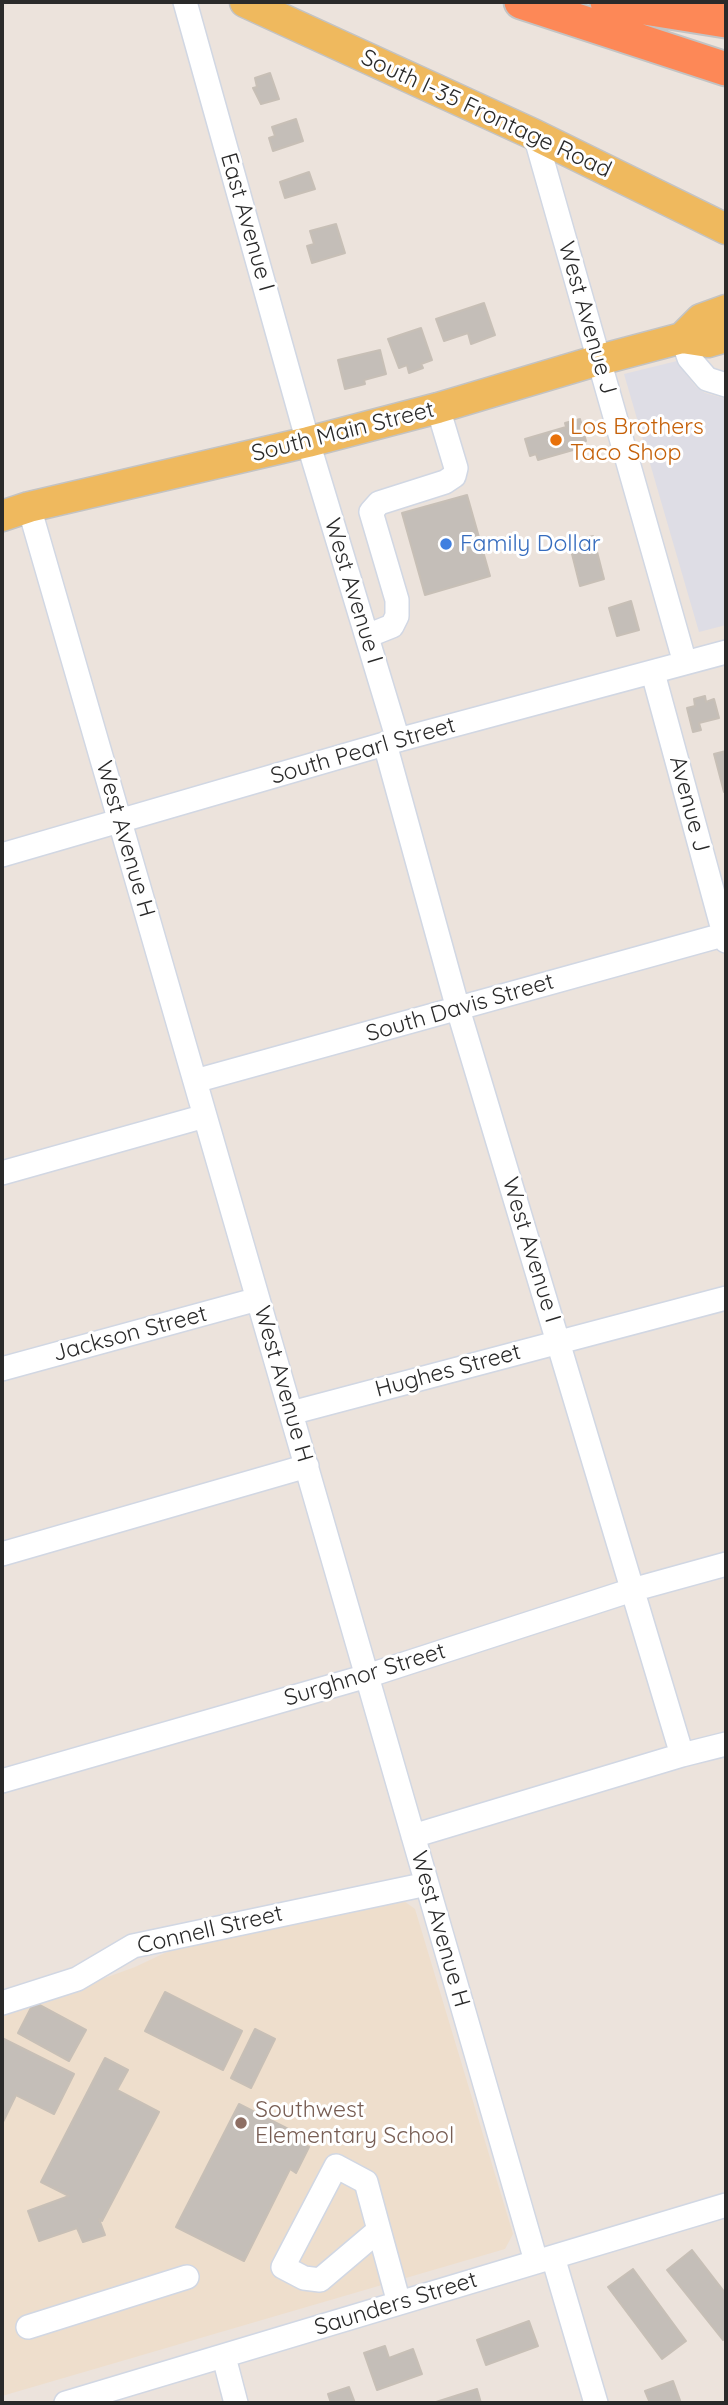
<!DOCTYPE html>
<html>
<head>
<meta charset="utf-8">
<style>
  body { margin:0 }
  #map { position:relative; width:728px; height:2405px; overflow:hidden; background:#ece3dc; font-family:Quicksand,sans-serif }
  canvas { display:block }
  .frame { position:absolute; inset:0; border:4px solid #2a2a2a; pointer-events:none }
</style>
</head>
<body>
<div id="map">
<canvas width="728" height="2405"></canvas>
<div class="frame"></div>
</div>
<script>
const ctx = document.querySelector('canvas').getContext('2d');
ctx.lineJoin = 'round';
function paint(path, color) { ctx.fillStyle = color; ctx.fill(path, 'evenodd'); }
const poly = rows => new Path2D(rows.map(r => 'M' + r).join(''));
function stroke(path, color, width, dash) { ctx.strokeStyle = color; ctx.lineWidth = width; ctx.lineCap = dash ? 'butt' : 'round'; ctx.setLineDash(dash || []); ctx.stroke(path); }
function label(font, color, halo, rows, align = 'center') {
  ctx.font = font + ' Quicksand,sans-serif'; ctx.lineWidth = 6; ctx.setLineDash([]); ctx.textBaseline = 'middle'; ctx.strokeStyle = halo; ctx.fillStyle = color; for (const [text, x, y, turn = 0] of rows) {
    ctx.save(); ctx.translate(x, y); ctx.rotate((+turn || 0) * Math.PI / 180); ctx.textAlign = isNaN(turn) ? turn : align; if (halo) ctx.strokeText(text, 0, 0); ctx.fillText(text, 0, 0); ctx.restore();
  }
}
const industrial = poly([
  [681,360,684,372,696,387,705,393,726,399,726,625,699,632,624,374]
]);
const education = poly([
  [404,1901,415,1909,513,2234,505,2249,2,2396,2,2012,58,1995,135,1967,169,1951]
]);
const building = poly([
  [270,73,279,99,261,104,253,88,257,87,255,78,270,73],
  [296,119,303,141,273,151,269,138,275,136,272,127,296,119],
  [309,172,315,189,285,198,280,182,309,172],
  [336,224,345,253,312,263,307,246,314,244,310,231,336,224],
  [484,303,495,335,471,344,468,333,444,341,436,319,484,303],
  [421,328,432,360,421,364,423,368,409,373,407,365,399,368,388,339,421,328],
  [380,350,386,374,364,380,365,384,345,389,338,360,380,350],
  [580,419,586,441,572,445,573,450,538,460,536,454,530,456,525,439,566,427,565,423,580,419],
  [467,495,490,576,425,595,402,513,467,495],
  [593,536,604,579,580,586,569,542,593,536],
  [631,601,639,630,617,636,609,608,631,601],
  [705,696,706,702,714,699,719,718,699,723,701,730,693,732,687,708,695,706,694,699,705,696],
  [726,751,726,792,724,792,714,754,726,751],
  [165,1992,242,2031,223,2070,145,2031,165,1992],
  [34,2002,86,2030,69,2061,18,2033,34,2002],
  [255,2029,275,2039,251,2088,231,2078,255,2029],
  [2,2038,74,2074,54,2114,16,2095,2,2124,2,2038],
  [105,2058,128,2070,117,2090,159,2112,102,2221,99,2219,105,2235,83,2242,77,2228,39,2241,28,2211,69,2196,41,2182,105,2058],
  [239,2104,304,2137,301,2143,309,2147,296,2173,290,2169,244,2261,176,2227,239,2104],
  [692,2250,726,2294,726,2337,723,2340,667,2270,692,2250],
  [633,2269,686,2341,662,2359,608,2287,633,2269],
  [529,2321,538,2346,486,2365,477,2340,529,2321],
  [385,2346,389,2358,413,2349,422,2374,377,2390,364,2353,385,2346],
  [673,2381,681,2403,650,2403,645,2391,673,2381],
  [349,2387,355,2403,331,2403,328,2394,349,2387],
  [477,2389,481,2403,437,2403,436,2402,477,2389]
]);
const minor = poly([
  [185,2,308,442,398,740],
  [535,135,685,663],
  [682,338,689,358,707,379,726,385],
  [29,507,536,2261],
  [367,636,392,626,397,616,397,600,371,512,379,503,445,482,454,476,456,468,438,408],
  [653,673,726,941],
  [385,744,458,1009,682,1755],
  [2,855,398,740,726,652],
  [195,1081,726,934],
  [2,1173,205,1116],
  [2,1369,258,1299],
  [291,1413,726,1298],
  [2,1554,307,1466],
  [2,1781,367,1676,632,1590,726,1564],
  [413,1836,682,1755,726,1744],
  [2,2003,77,1979,133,1946,427,1884],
  [379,2230,320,2280,304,2278,283,2267,336,2166,366,2182,379,2230,399,2303],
  [553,2257,596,2403],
  [28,2327,187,2277],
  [224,2357,236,2403],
  [66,2403,726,2205]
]);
const major = poly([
  [245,2,535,135,726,229],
  [682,338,701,319,726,310],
  [2,516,29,507,308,442,438,408,599,360,682,338,708,342,726,337]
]);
const highway = poly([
  [521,2,726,69],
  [607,2,726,21]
]);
const markers = [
  [556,440,7,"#e8710a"],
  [446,544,7,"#3f7fe0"],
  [241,2123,7,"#8d6e63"]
];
const streetNames = [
  ["South I-35 Frontage Road",486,114,25],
  ["East Avenue I",247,222,74],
  ["West Avenue J",587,318,74],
  ["South Main Street",343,432,-14],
  ["West Avenue I",353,591,73],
  ["South Pearl Street",363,751,-16],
  ["Avenue J",689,804,75],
  ["West Avenue H",125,839,74],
  ["South Davis Street",460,1008,-16],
  ["West Avenue I",531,1250,73],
  ["Jackson Street",130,1334,-15],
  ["Hughes Street",448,1371,-15],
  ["West Avenue H",283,1384,74],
  ["Surghnor Street",365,1675,-17],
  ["West Avenue H",440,1929,74],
  ["Connell Street",210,1930,-13],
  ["Saunders Street",396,2304,-17]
];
const foodNames = [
  ["Los Brothers",570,427],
  ["Taco Shop",570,453]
];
const shopNames = [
  ["Family Dollar",460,544]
];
const educationNames = [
  ["Southwest",255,2110],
  ["Elementary School",255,2136]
];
paint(industrial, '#dedde5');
paint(education, '#eedecc');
paint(building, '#c4beb8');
stroke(building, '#c7bfb6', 2);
stroke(minor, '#d1d7e3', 26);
stroke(major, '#c3c3c3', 33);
stroke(highway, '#c3c3c3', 37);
stroke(minor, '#fff', 23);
stroke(major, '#efb95e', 30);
stroke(highway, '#fd8857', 33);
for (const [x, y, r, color] of markers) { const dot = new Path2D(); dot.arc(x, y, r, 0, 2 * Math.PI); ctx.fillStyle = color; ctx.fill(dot); stroke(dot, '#fff', 2.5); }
label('23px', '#2a2a2a', '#fff', streetNames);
label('23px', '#c56008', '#fff', foodNames, 'left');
label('23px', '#366cbe', '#fff', shopNames, 'left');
label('23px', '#785e54', '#fff', educationNames, 'left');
</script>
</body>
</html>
